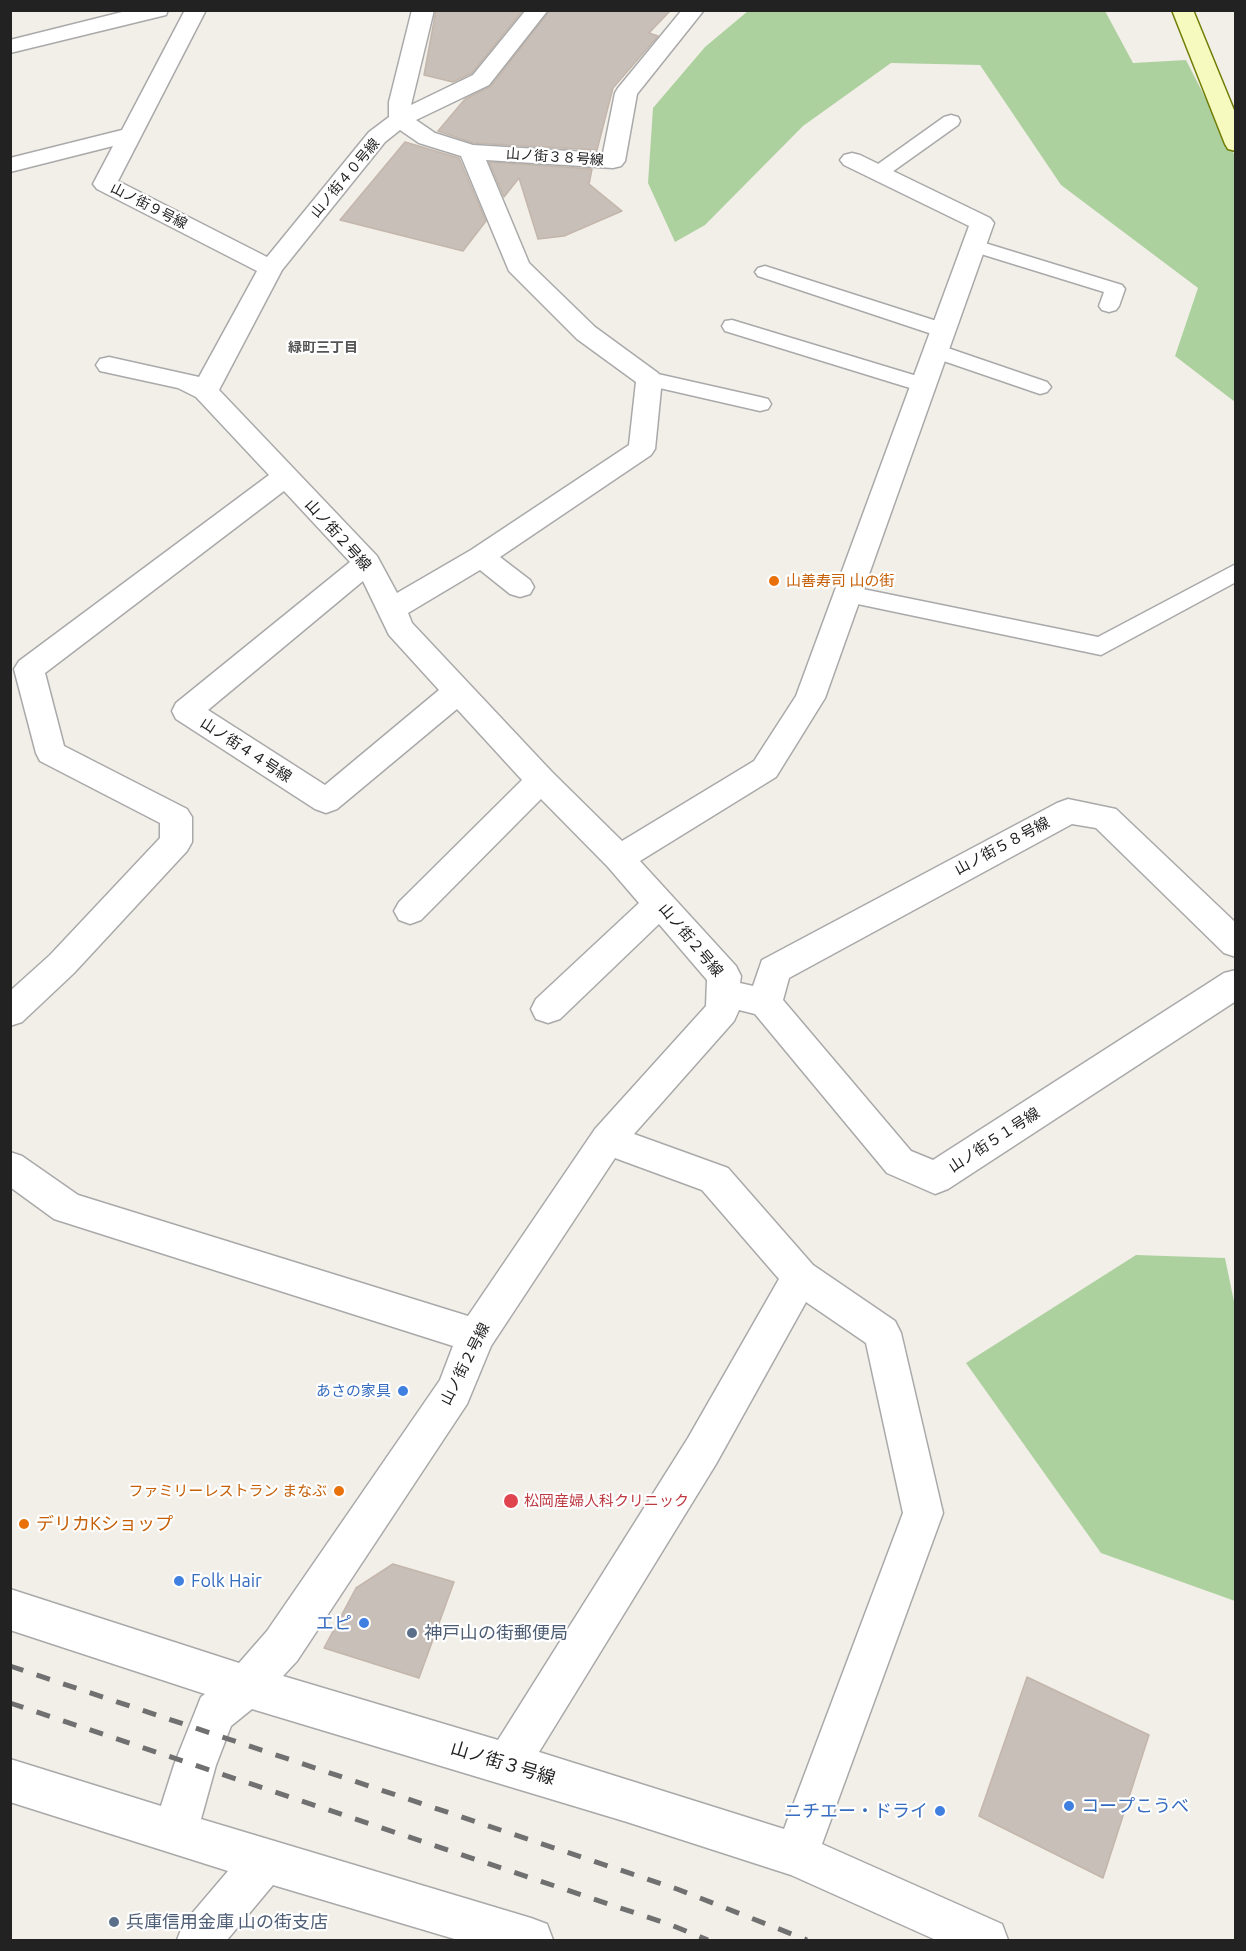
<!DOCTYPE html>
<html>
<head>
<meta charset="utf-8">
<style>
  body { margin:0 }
  #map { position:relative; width:1246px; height:1951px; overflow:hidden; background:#f2efe9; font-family:Ubuntu,sans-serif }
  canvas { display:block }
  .frame { position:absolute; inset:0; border:12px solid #222; pointer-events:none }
</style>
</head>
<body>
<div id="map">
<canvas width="1246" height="1951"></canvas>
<div class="frame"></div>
</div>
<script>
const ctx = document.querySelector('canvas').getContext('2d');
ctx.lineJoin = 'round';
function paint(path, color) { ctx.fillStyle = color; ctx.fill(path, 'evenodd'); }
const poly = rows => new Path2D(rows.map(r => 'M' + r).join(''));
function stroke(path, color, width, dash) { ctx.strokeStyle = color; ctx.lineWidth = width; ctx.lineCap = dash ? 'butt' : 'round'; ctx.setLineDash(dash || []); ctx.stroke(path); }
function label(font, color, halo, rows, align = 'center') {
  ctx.font = font + ' Ubuntu,"Noto Sans JP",sans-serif'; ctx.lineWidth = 4.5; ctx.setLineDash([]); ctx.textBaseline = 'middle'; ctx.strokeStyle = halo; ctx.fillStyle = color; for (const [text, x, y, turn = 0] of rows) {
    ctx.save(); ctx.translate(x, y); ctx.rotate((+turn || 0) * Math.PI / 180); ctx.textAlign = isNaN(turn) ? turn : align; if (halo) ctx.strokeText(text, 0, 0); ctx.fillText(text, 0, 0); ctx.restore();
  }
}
const forest = poly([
  [748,11,1105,11,1133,63,1186,60,1235,156,1235,402,1175,356,1198,288,1061,185,980,65,891,63,803,126,705,225,675,242,648,183,653,108,705,47],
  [1136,1255,1225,1258,1236,1311,1235,1601,1101,1553,966,1363]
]);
const building = poly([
  [436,10,523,10,472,73,453,82,424,75,436,10],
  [550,10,671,10,649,33,658,36,613,88,597,150,473,143,438,131,465,99,491,86,550,10],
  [405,142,459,158,486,221,463,251,340,220,405,142],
  [489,162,592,169,589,184,622,211,564,236,538,239,519,178,504,197,489,162],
  [393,1564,454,1582,419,1678,324,1648,356,1588,393,1564],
  [1027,1677,1149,1735,1103,1878,979,1816,1027,1677]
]);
const lane = poly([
  [951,115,958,117,960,121,958,125,885,177,871,177,868,173,871,169,944,117,951,115],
  [975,240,1122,285,1125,289,1119,306,1116,310,1109,312,1102,310,1099,306,1104,292,968,250,965,246,968,242,975,240],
  [765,266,949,325,952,330,949,335,942,336,935,335,758,276,755,272,758,268,765,266],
  [732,320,930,380,934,385,930,390,923,392,725,331,722,326,725,321,732,320],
  [936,344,1047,382,1051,387,1047,392,1040,394,929,356,926,351,929,346,936,344],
  [649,372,760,397,768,399,771,404,768,409,760,411,642,384,638,379,642,374,649,372],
  [1236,564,1236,582,1101,655,848,602,840,600,836,594,840,588,848,586,1098,637,1236,564]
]);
const street = poly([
  [130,10,168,10,166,15,10,53,10,40,130,10],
  [185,10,206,10,118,181,267,257,369,132,389,117,389,102,412,10,434,10,411,105,473,75,526,10,548,10,489,85,416,120,435,133,473,145,603,153,615,93,618,88,682,10,704,10,637,94,625,161,621,166,613,168,486,160,529,263,595,327,658,373,662,379,655,449,651,455,500,557,530,580,534,587,530,594,520,597,510,594,480,570,408,613,412,623,552,772,622,841,754,761,796,696,969,226,844,165,840,160,844,155,852,153,860,155,990,218,994,223,825,698,776,777,640,861,736,966,741,976,740,983,753,986,762,960,1057,803,1068,799,1116,809,1236,923,1236,957,1224,953,1096,828,1072,824,789,978,783,1000,911,1151,933,1160,1224,973,1236,970,1236,1001,948,1189,935,1194,887,1173,755,1014,739,1010,734,1021,634,1134,728,1168,813,1265,895,1321,901,1333,943,1513,822,1844,1002,1924,1008,1940,936,1940,791,1875,627,1822,252,1709,231,1726,216,1765,201,1819,531,1918,547,1924,553,1940,458,1940,273,1885,227,1940,177,1940,183,1924,228,1871,10,1802,10,1759,161,1806,174,1765,201,1697,205,1694,10,1630,10,1589,239,1663,267,1631,440,1380,453,1346,54,1219,10,1187,10,1152,22,1156,78,1195,468,1316,595,1129,706,1006,707,980,659,924,560,1019,548,1023,536,1019,531,1009,536,999,639,903,608,867,541,799,421,920,410,924,399,920,394,911,399,902,522,780,457,709,337,809,326,813,315,809,176,719,172,711,176,703,350,562,284,491,45,673,64,746,187,809,192,817,192,842,187,851,74,973,22,1022,10,1026,10,991,50,955,160,838,160,823,40,761,36,753,14,669,19,661,269,475,196,397,178,388,100,371,96,365,100,359,109,357,199,377,257,271,97,189,93,184,113,146,10,172,10,158,122,130,185,10],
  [400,130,419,143,461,156,509,271,577,339,636,382,629,445,471,550,397,593,377,556,219,390,282,270,385,142,400,130],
  [363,581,389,635,439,690,325,785,208,710,363,581],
  [615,1158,702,1190,779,1279,688,1438,498,1740,283,1676,297,1661,467,1404,491,1346,615,1158],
  [806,1302,866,1343,903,1513,784,1829,539,1752,716,1464,806,1302]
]);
const secondary = poly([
  [1172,10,1193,10,1236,115,1236,151,1228,149,1225,144,1172,10]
]);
const rail = poly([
  [10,1666,677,1889,807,1940],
  [10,1703,671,1925,708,1940]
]);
const markers = [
  [774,581,6,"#e8710a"],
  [403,1391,6,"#3f7fe0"],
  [339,1491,6,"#e8710a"],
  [511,1501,8,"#e0444e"],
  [24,1524,6,"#e8710a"],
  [179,1581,6,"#3f7fe0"],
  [364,1623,6,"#3f7fe0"],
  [412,1633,6,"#5c6f8a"],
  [1069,1806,6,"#3f7fe0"],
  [940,1811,6,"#3f7fe0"],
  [114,1922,6,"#5c6f8a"]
];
const farStreetnames = [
  ["山ノ街３８号線",555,157,4],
  ["山ノ街４０号線",345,178,-50],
  ["山ノ街９号線",149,206,27]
];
const farNeighbourhoodnames = [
  ["緑町三丁目",323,347]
];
const streetNames = [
  ["山ノ街２号線",338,535,48],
  ["山ノ街４４号線",246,750,33],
  ["山ノ街５８号線",1002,846,-28],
  ["山ノ街２号線",691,940,50],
  ["山ノ街５１号線",994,1140,-33],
  ["山ノ街２号線",465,1364,-63]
];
const foodNames = [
  ["山善寿司 山の街",786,581],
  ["ファミリーレストラン まなぶ",327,1491,"right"]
];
const shopNames = [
  ["あさの家具",391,1391]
];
const healthNames = [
  ["松岡産婦人科クリニック",524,1501]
];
const nearFoodnames = [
  ["デリカKショップ",36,1524]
];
const nearShopnames = [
  ["Folk Hair",191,1581],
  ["エピ",352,1623,"right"],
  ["コープこうべ",1081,1806],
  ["ニチエー・ドライ",928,1811,"right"]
];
const nearServicenames = [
  ["神戸山の街郵便局",424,1633],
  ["兵庫信用金庫 山の街支店",126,1922]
];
const nearStreetnames = [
  ["山ノ街３号線",503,1763,17]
];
paint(forest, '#add19e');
paint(building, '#c7bfb8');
stroke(building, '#c4b6ab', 1.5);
stroke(lane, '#a9a9a9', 3);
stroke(street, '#a9a9a9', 3);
stroke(secondary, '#707d05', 3);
paint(lane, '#fff');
paint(street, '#fff');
paint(secondary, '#f7fabf');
stroke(rail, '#707070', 5, [14, 14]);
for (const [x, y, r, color] of markers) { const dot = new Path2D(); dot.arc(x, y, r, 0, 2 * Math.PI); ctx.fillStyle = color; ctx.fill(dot); stroke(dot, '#fff', 2); }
label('14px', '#222', '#fff', farStreetnames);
label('bold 14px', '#555', '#fff', farNeighbourhoodnames);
label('15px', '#222', '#fff', streetNames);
label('15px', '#c56008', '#fff', foodNames, 'left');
label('15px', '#366cbe', '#fff', shopNames, 'right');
label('15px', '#be3a42', '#fff', healthNames, 'left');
label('18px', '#c56008', '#fff', nearFoodnames, 'left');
label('18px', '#366cbe', '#fff', nearShopnames, 'left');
label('18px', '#4e5e75', '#fff', nearServicenames, 'left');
label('18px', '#222', '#fff', nearStreetnames);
</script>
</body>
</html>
